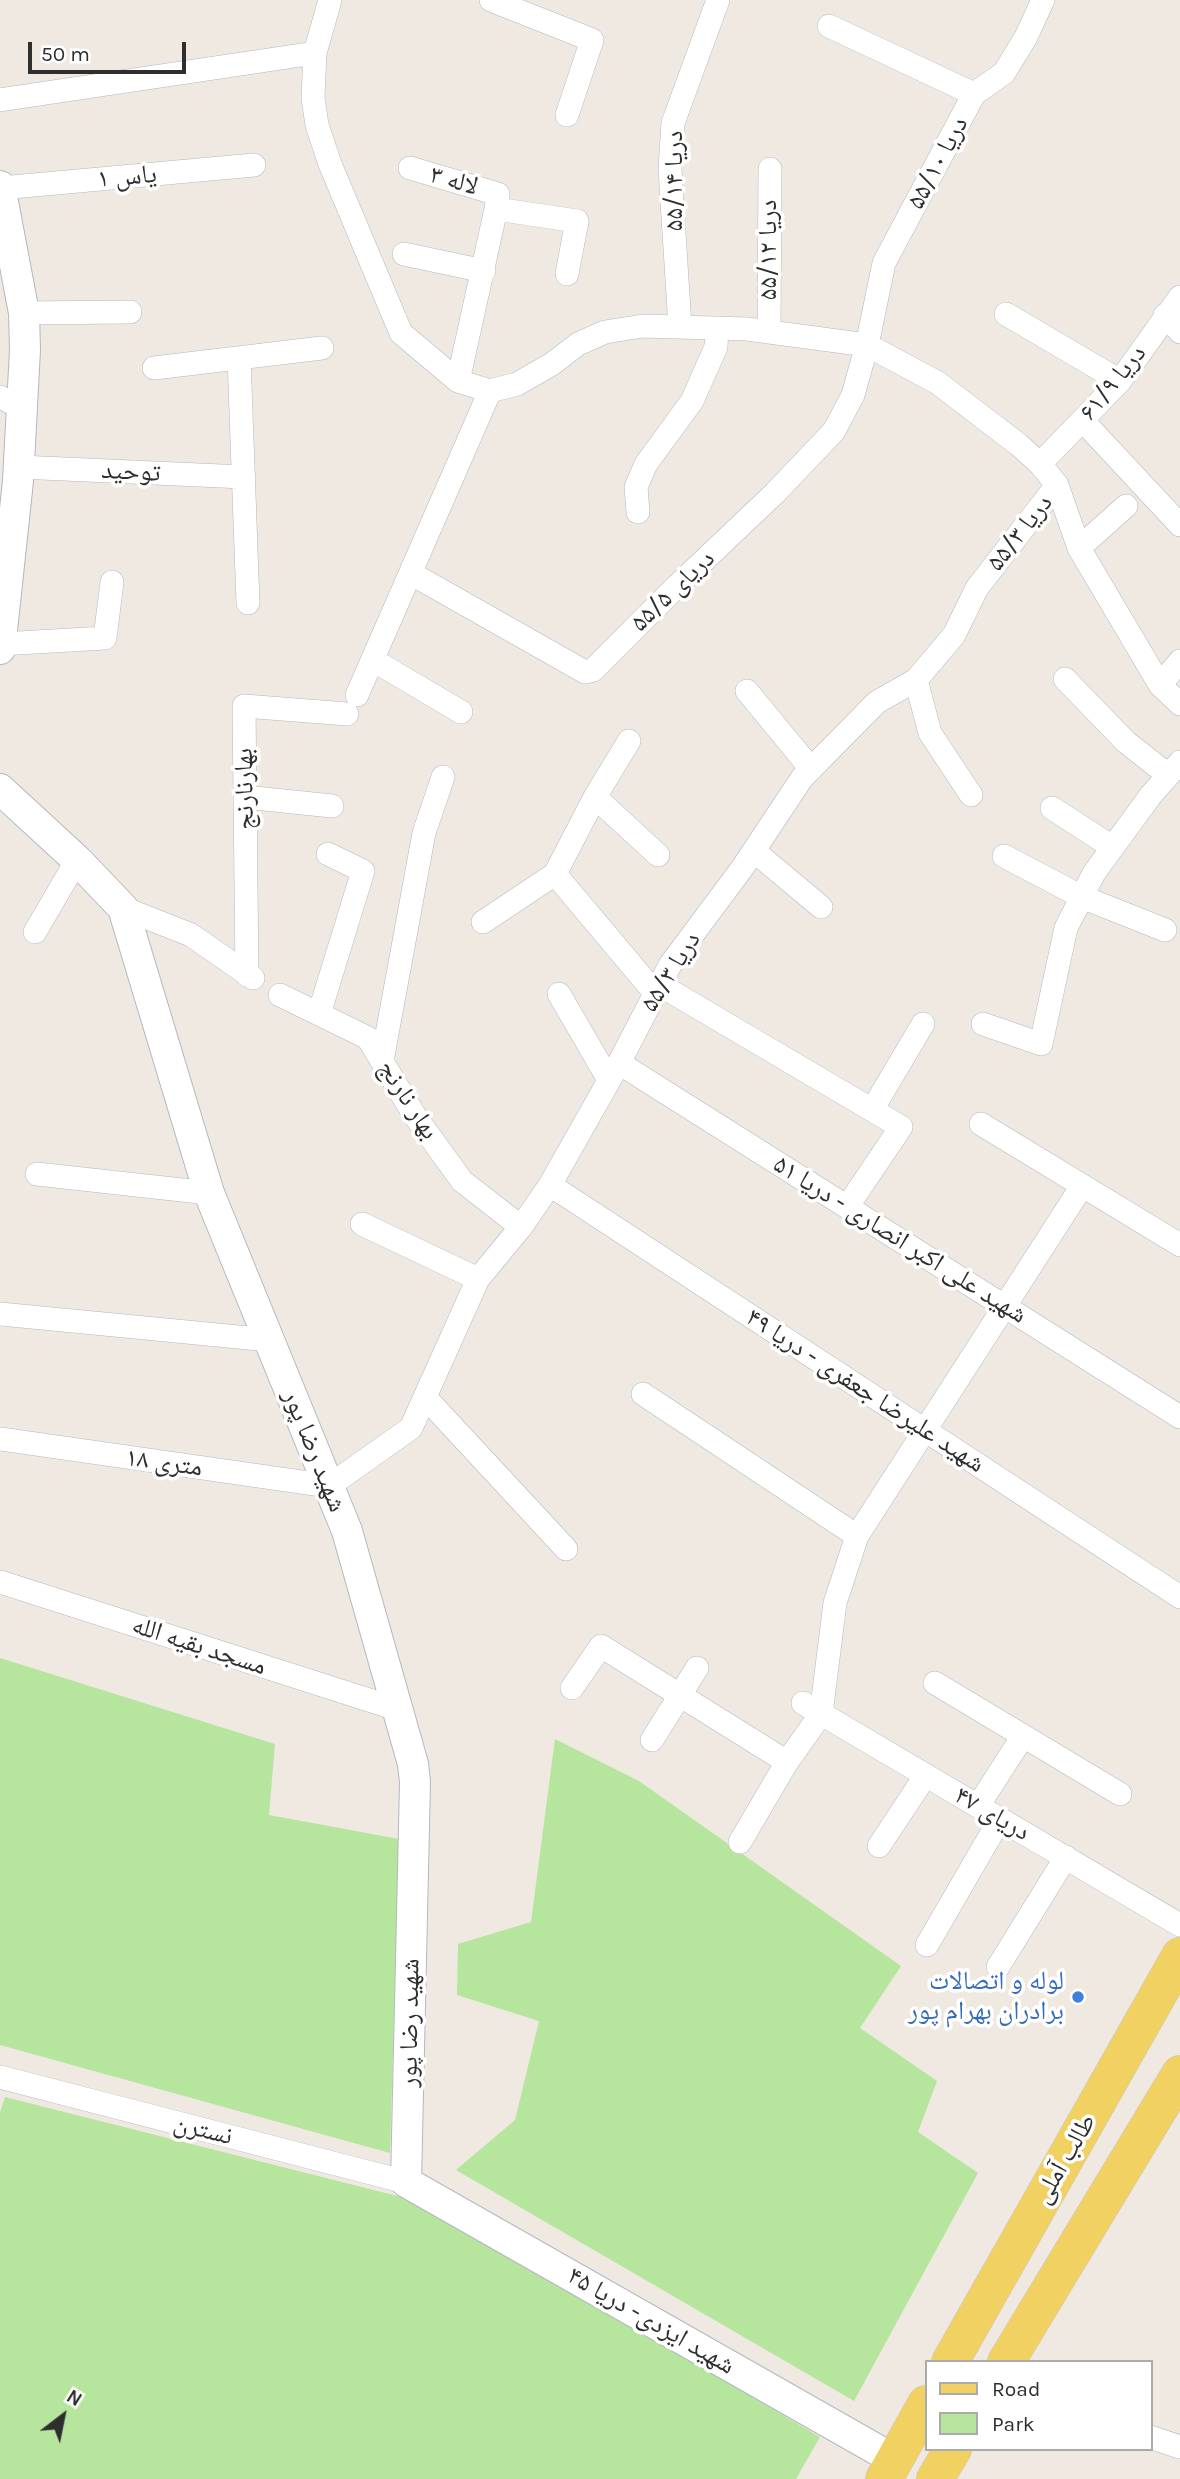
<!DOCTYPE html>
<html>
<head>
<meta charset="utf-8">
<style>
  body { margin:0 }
  #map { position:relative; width:1180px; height:2479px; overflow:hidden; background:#efe9e1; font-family:Karla,sans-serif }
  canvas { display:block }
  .legend { position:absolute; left:925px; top:2360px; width:228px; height:91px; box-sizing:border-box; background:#fff; border:2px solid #ababab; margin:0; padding:9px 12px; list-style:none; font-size:21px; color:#2e2e2e }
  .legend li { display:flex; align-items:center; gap:14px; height:35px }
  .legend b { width:35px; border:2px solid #ababab }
  .north { position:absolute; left:28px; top:2381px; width:70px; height:70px; -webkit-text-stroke:5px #fff; paint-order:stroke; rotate:32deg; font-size:19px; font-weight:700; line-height:28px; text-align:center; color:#2e2e2e }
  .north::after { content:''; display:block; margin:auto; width:24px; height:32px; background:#2e2e2e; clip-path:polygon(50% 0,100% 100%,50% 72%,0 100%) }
  .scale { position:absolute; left:28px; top:42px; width:158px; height:32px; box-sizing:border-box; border:4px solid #2e2e2e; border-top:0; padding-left:9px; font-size:21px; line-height:24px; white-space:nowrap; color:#2e2e2e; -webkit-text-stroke:5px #fff; paint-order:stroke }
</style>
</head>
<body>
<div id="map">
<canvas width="1180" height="2479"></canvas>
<ul class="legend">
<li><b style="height:9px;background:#f2d163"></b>Road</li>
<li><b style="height:19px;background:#b6e59e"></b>Park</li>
</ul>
<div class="north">N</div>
<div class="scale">50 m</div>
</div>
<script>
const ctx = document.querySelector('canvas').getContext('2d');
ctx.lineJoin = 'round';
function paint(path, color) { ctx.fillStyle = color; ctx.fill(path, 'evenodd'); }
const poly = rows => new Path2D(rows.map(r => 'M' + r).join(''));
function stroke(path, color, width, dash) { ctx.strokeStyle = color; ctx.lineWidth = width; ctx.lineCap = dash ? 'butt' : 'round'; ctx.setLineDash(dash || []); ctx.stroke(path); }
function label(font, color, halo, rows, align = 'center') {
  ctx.font = font + ' Karla,"Noto Naskh Arabic",sans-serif'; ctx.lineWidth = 7; ctx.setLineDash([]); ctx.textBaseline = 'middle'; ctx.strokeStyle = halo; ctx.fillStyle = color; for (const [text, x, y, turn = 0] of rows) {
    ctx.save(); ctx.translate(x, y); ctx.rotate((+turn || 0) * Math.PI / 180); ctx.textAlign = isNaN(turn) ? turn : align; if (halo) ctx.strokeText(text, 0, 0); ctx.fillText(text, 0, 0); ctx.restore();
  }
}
const green = poly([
  [0,1658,275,1744,269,1815,399,1839,390,2153,0,2045],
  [555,1739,639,1781,901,1966,860,2028,937,2081,918,2132,978,2173,854,2401,456,2170,515,2120,539,2021,457,1995,458,1944,531,1922],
  [5,2097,425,2203,820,2437,796,2479,0,2479,0,2112]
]);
const minor = poly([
  [330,0,315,53,313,98,317,125,330,164,401,333,458,381,490,391,517,384,552,364,578,344,605,332,643,326,747,329,867,345,938,383,1019,445,1040,464,1057,485,1079,548,1160,685,1180,704],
  [491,0,592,40,567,115],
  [829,26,974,94],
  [0,100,315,53],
  [410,168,498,194,496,209,577,221,567,274],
  [1,188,254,165],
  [404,254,484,271],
  [24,313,130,312],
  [1006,314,1120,381],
  [1165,315,1180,332],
  [680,327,670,169,673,123,718,0],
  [769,331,770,169],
  [239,358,248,603],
  [154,368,322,348],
  [458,381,496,209],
  [0,397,22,408],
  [1083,421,1180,525],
  [1040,464,1120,381,1180,297],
  [19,467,244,477],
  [638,512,636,487,646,464,692,401,716,347,717,328],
  [1079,548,1126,506],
  [412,574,585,672,593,670,677,586,775,493,834,431,853,395,867,345,884,263,974,94,1004,73,1026,37,1043,0],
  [0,644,105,638,112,582],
  [373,660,461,712],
  [1065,679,1126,742,1168,775],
  [916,680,930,733,971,795],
  [1160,685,1180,661],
  [747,691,811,769],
  [357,695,490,391],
  [245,797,332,806],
  [595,797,658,855],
  [1052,808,1112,847],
  [754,851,821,907],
  [1004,856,1082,897,1165,930],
  [555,874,655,993],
  [123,908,191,935,253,978],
  [483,922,555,874,595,797,629,741],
  [35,932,77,860],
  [247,975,244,706,347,714],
  [660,985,901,1127,847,1207],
  [559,994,609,1080],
  [280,995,368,1038,415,1116,462,1181,521,1227],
  [319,1014,363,871,328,854],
  [983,1024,1041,1044,1066,928,1094,873,1151,795,1180,762],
  [382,1061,424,833,443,777],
  [619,1063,1180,1417],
  [872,1110,923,1024],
  [981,1124,1180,1245],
  [37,1174,209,1193],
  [550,1185,1180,1597],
  [362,1224,478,1279],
  [0,1314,269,1340],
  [643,1394,857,1536],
  [425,1397,566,1549],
  [0,1439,329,1486,411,1428,478,1279,521,1227,550,1185,619,1063,670,965,743,867,802,778,877,702,916,680,954,635,977,588,1057,485],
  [0,1582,397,1709],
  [935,1683,1120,1794],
  [572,1688,601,1646,787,1762,821,1714,835,1603,857,1536,1082,1186],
  [803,1703,1180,1925],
  [652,1740,697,1668],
  [978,1806,1023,1736],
  [740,1842,787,1762],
  [879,1846,926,1775],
  [927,1945,1000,1819],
  [998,1967,1066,1857],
  [0,2077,406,2182],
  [1150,2437,1180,2447]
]);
const tertiary = poly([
  [0,186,24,313,25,350,18,481,0,649],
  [0,789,77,860,123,908,209,1193,347,1531,413,1764,415,1782,406,2182,895,2460]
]);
const primary = poly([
  [950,2362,1180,1956],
  [1006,2362,1180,2074],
  [884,2479,926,2404],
  [935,2479,953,2449]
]);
const markers = [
  [1078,1997,7,"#3f7fe0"]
];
const streetNames = [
  ["دریا ۵۵/۱۰",938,163,-62],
  ["یاس ۱",127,177,-5],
  ["لاله ۳",454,181,16],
  ["دریا ۵۵/۱۴",675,181,-90],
  ["دریا ۵۵/۱۲",769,250,-90],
  ["دریا ۶۱/۹",1113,383,-51],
  ["توحید",131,472,3],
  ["دریا ۵۵/۳",1020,533,-52],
  ["دریای ۵۵/۵",673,591,-44],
  ["بهارنارنج",245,789,-91],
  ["دریا ۵۵/۳",671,972,-58],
  ["بهار نارنج",408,1100,57],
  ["شهید علی اکبر انصاری - دریا ۵۱",900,1240,32],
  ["شهید علیرضا جعفری - دریا ۴۹",865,1391,33],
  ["شهید رضا پور",314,1451,68],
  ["۱۸ متری",164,1463,8],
  ["مسجد بقیه الله",199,1646,18],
  ["دریای ۴۷",992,1814,30],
  ["شهید رضا پور",410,2023,-89],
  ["نسترن",203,2130,14],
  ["طالب آملی",1065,2159,-60],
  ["شهید ایزدی- دریا ۴۵",651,2321,30]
];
const shopNames = [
  ["لوله و اتصالات",1064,1982],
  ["برادران بهرام پور",1064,2012]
];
paint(green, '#b6e59e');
stroke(minor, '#b4b7c1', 24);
stroke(tertiary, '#b4b7c1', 32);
stroke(primary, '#c9c9c9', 38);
stroke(minor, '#fff', 23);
stroke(tertiary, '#fff', 30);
stroke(primary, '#f2d163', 37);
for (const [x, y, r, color] of markers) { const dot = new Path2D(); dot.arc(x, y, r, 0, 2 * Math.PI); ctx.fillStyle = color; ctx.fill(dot); stroke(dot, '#fff', 2.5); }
label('26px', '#2e2e2e', '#fff', streetNames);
label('26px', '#366cbe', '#fff', shopNames, 'right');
</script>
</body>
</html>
